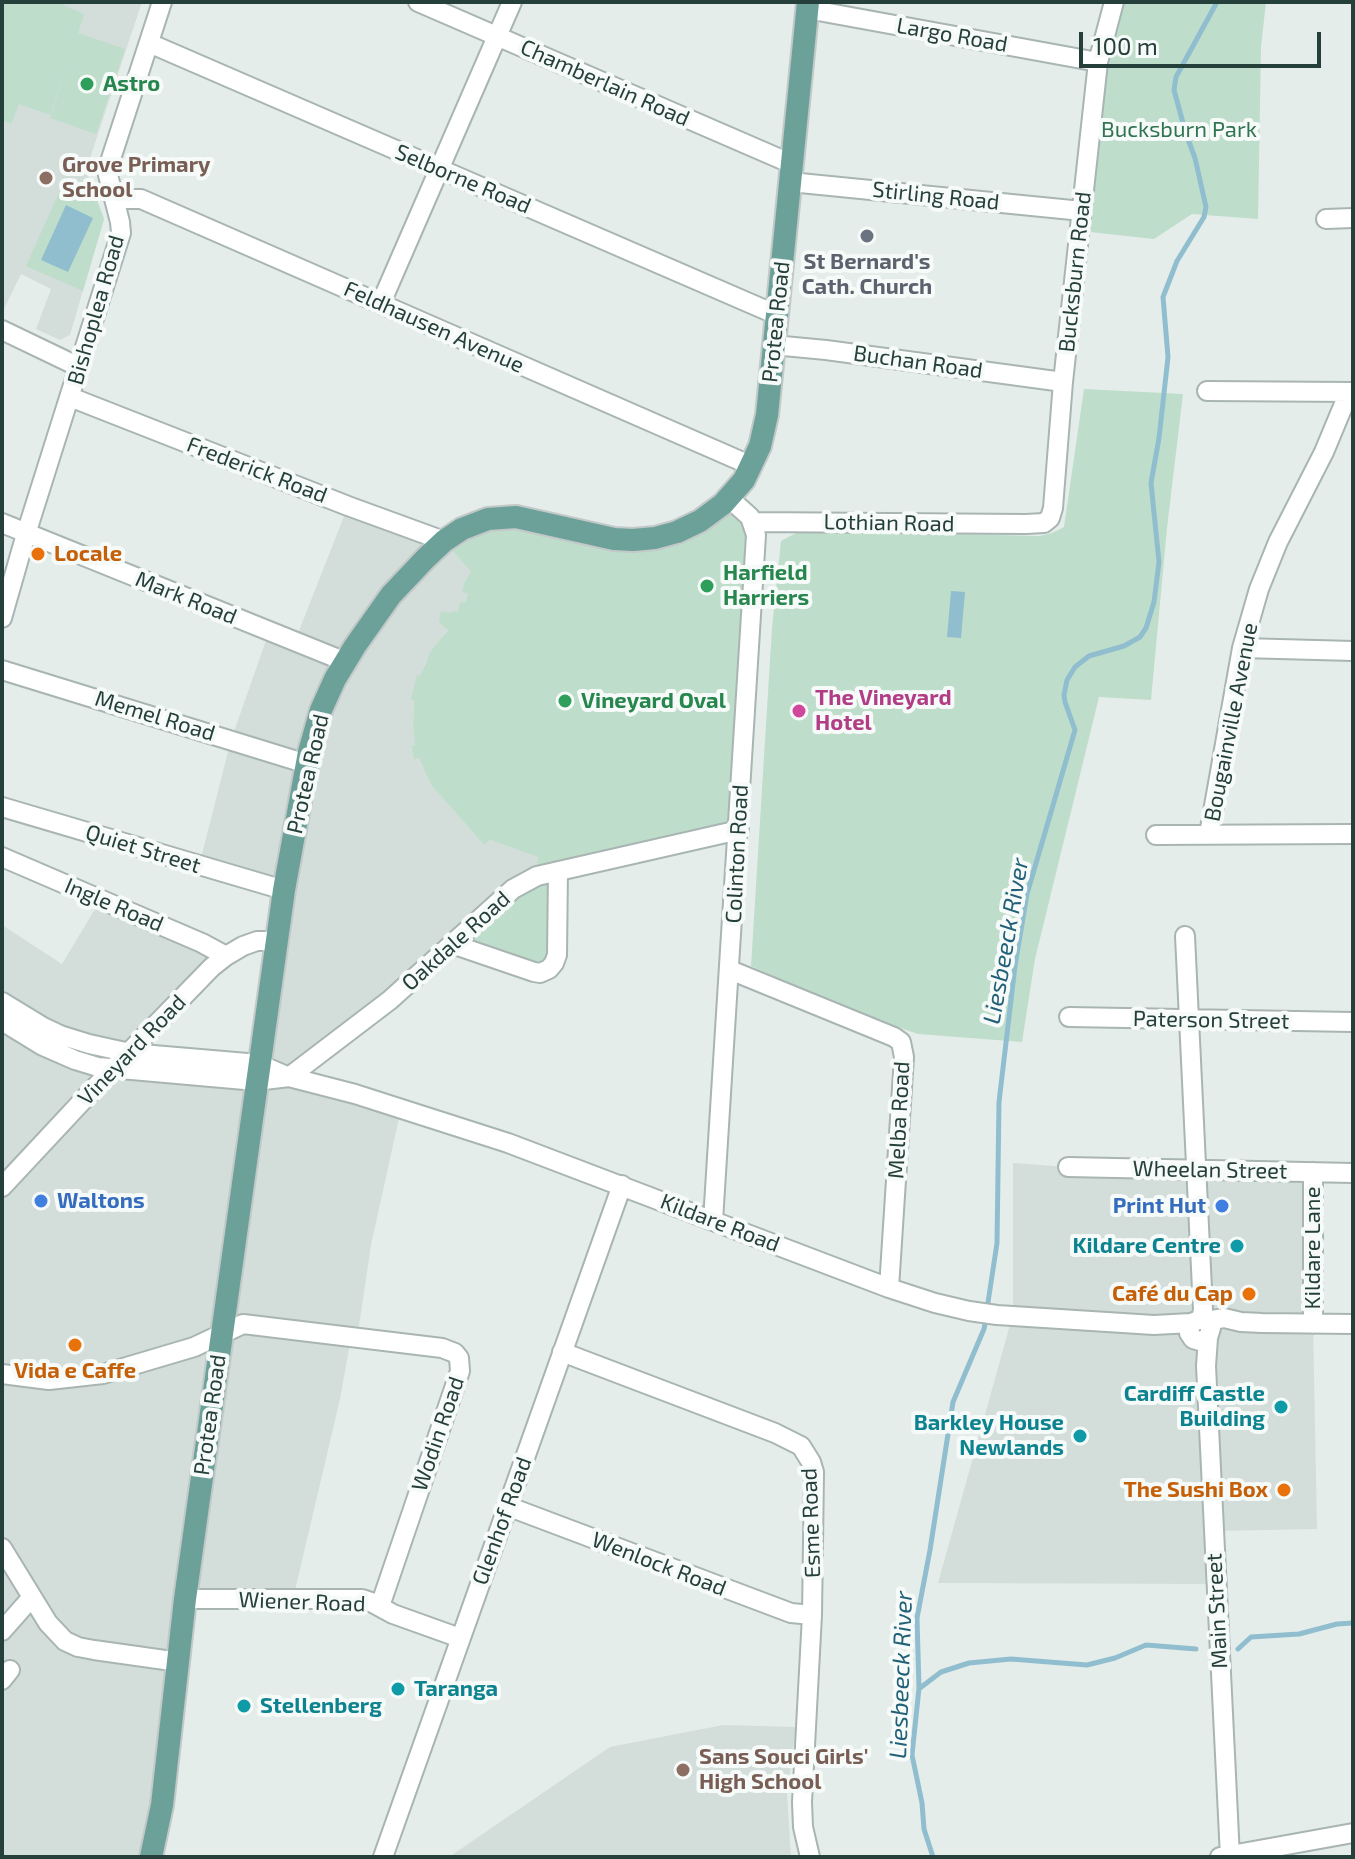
<!DOCTYPE html>
<html>
<head>
<meta charset="utf-8">
<style>
  body { margin:0 }
  #map { position:relative; width:1355px; height:1859px; overflow:hidden; background:#e5edeb; font-family:"Exo 2",sans-serif }
  canvas { display:block }
  .frame { position:absolute; inset:0; border:4px solid #253f3b; pointer-events:none }
  .scale { position:absolute; left:1079px; top:32px; width:242px; height:36px; box-sizing:border-box; border:4px solid #253f3b; border-top:0; padding-left:10px; font-size:24px; line-height:28px; white-space:nowrap; color:#253f3b; -webkit-text-stroke:6px #f6faf8; paint-order:stroke }
</style>
</head>
<body>
<div id="map">
<canvas width="1355" height="1859"></canvas>
<div class="frame"></div>
<div class="scale">100 m</div>
</div>
<script>
const ctx = document.querySelector('canvas').getContext('2d');
ctx.lineJoin = 'round';
function paint(path, color) { ctx.fillStyle = color; ctx.fill(path, 'evenodd'); }
const poly = rows => new Path2D(rows.map(r => 'M' + r).join(''));
function stroke(path, color, width, dash) { ctx.strokeStyle = color; ctx.lineWidth = width; ctx.lineCap = dash ? 'butt' : 'round'; ctx.setLineDash(dash || []); ctx.stroke(path); }
function label(font, color, halo, rows, align = 'center') {
  ctx.font = font + ' "Exo 2",sans-serif'; ctx.lineWidth = 8; ctx.setLineDash([]); ctx.textBaseline = 'middle'; ctx.strokeStyle = halo; ctx.fillStyle = color; for (const [text, x, y, turn = 0] of rows) {
    ctx.save(); ctx.translate(x, y); ctx.rotate((+turn || 0) * Math.PI / 180); ctx.textAlign = isNaN(turn) ? turn : align; if (halo) ctx.strokeText(text, 0, 0); ctx.fillText(text, 0, 0); ctx.restore();
  }
}
const built = poly([
  [2,2,142,2,86,170,104,219,70,335,60,340,36,329,51,289,21,274,2,313],
  [348,506,444,541,471,572,464,583,462,592,468,594,465,603,425,663,414,700,413,723,416,745,411,747,414,758,419,758,431,785,484,845,490,840,539,857,537,876,290,1077,401,1109,371,1245,359,1326,355,1338,349,1349,340,1399,293,1599,186,1599,162,1805,165,1857,2,1857,2,925,62,964,101,899,216,952,115,1068,256,1081,284,890,199,866,231,740,269,632,295,641],
  [1013,1163,1068,1167,1313,1172,1313,1324,1317,1529,1213,1531,1216,1584,938,1583,1013,1314],
  [723,1725,796,1727,787,1794,791,1857,449,1857,610,1747]
]);
const green = poly([
  [2,2,57,2,84,14,78,33,125,49,96,134,50,118,70,57,50,115,19,104,11,124,2,120],
  [1122,2,1266,2,1261,47,1258,219,1192,214,1154,239,1090,232,1104,68],
  [66,177,92,187,104,219,83,291,26,266],
  [1084,389,1183,394,1167,528,1151,700,1099,697,1035,959,1022,1042,918,1034,842,1008,751,966,772,628,781,541,798,532,834,531,1039,536,1052,533,1064,527],
  [729,498,750,517,739,830,559,871,551,967,452,944,537,876,538,857,490,840,484,845,431,785,419,758,414,759,411,746,415,745,413,723,414,700,411,699,417,675,420,676,431,651,448,630,439,622,441,611,451,613,452,611,458,612,460,602,465,603,468,594,462,592,464,583,471,572,444,541,481,521,633,540]
]);
const water = poly([
  [66,205,93,218,68,272,41,260],
  [951,591,965,592,961,638,947,637]
]);
const stream = poly([
  [987,1309,997,1243,999,1102,1015,966,1027,894,1075,730,1065,702,1064,695,1067,680,1075,667,1089,656,1124,646,1140,637,1146,628,1154,602,1159,562,1151,483,1159,438,1168,357,1163,297,1177,261,1204,217,1206,207,1195,158,1186,134,1174,90,1176,77,1217,2],
  [1238,1649,1251,1637,1299,1634,1337,1624,1353,1623],
  [920,1688,941,1672,969,1663,1011,1659,1087,1665,1115,1658,1146,1645,1196,1649],
  [933,1857,924,1829,922,1803,912,1755,919,1688,917,1618,930,1550,953,1402,984,1329,986,1319]
]);
const minor = poly([
  [418,2,792,164],
  [807,9,1098,62],
  [149,43,777,315],
  [790,182,1082,211],
  [114,199,141,199,752,466],
  [1326,219,1353,218],
  [381,303,512,2],
  [2,330,79,367],
  [773,345,826,350,1063,382],
  [1207,391,1353,392],
  [70,397,348,506,444,541],
  [752,522,1026,524,1044,523,1050,518,1053,508,1063,382,1098,62,1114,2],
  [2,523,346,662],
  [2,618,26,534,121,233,120,222,107,171,162,2],
  [1242,648,1353,651],
  [2,670,307,764],
  [2,807,284,890],
  [1209,834,1242,648,1259,589,1278,542,1324,452,1349,392],
  [1156,835,1353,834],
  [2,857,202,943,226,956],
  [1185,936,1203,1310,1201,1319],
  [452,944,534,972,540,973,549,969,554,963,557,955,558,871],
  [730,970,894,1037,901,1042,904,1057,889,1288],
  [2,1002,43,1027,60,1035,89,1044,130,1053,259,1064,289,1077,355,1094,508,1143,889,1288,935,1303,969,1311,997,1315,1154,1325,1191,1323],
  [1069,1017,1353,1022],
  [2,1021,43,1046,75,1060,98,1067,256,1081,289,1077,390,1000,513,889,537,876,739,830],
  [1068,1167,1353,1173],
  [1313,1172,1313,1324],
  [2,1187,101,1081,212,967,226,956,243,946,257,941,277,941],
  [713,1221,756,535,750,517,729,498],
  [1206,1321,1224,1318,1241,1322,1262,1323,1353,1324],
  [1208,1338,1200,1341,1193,1339,1189,1333,1191,1323,1201,1319,1206,1321,1211,1328,1208,1338,1206,1366,1230,1857],
  [562,1352,775,1433,801,1446,811,1462,814,1472,812,1615,802,1802,803,1827,810,1857],
  [2,1374,49,1380,103,1374,194,1347,243,1324,442,1348,455,1353,459,1358,460,1371,380,1606],
  [507,1506,791,1613,812,1615],
  [2,1548,48,1623,65,1641,78,1647,94,1650,179,1662],
  [185,1599,362,1599,371,1602,393,1614,460,1638],
  [2,1631,32,1597],
  [2,1680,10,1670],
  [383,1857,622,1185],
  [1220,1857,1353,1833]
]);
const major = poly([
  [151,1857,162,1805,185,1599,284,890,309,752,321,710,335,679,355,646,391,595,426,558,444,541,462,529,488,519,516,517,614,539,633,540,655,538,677,532,700,521,723,504,744,480,760,446,767,415,808,2]
]);
const markers = [
  [87,84,8,"#2e9e5b"],
  [46,178,8,"#8d6e63"],
  [867,236,8,"#6b7280"],
  [38,554,8,"#e8710a"],
  [707,586,8,"#2e9e5b"],
  [565,701,8,"#2e9e5b"],
  [799,711,8,"#d1479c"],
  [41,1201,8,"#3f7fe0"],
  [1222,1206,8,"#3f7fe0"],
  [1237,1246,8,"#0f9aa8"],
  [1249,1294,8,"#e8710a"],
  [75,1345,8,"#e8710a"],
  [1281,1407,8,"#0f9aa8"],
  [1080,1436,8,"#0f9aa8"],
  [1284,1490,8,"#e8710a"],
  [398,1689,8,"#0f9aa8"],
  [244,1706,8,"#0f9aa8"],
  [683,1770,8,"#8d6e63"]
];
const streetNames = [
  ["Largo Road",952,35,10],
  ["Chamberlain Road",605,83,24],
  ["Selborne Road",463,179,23],
  ["Stirling Road",936,196,6],
  ["Bucksburn Road",1075,272,-84],
  ["Bishoplea Road",96,310,-74],
  ["Protea Road",776,322,-84],
  ["Feldhausen Avenue",434,327,24],
  ["Buchan Road",918,362,8],
  ["Frederick Road",257,470,21],
  ["Lothian Road",889,523,1],
  ["Mark Road",186,598,22],
  ["Memel Road",155,716,17],
  ["Bougainville Avenue",1231,722,-79],
  ["Protea Road",308,774,-77],
  ["Quiet Street",143,849,17],
  ["Colinton Road",737,854,-87],
  ["Ingle Road",114,905,23],
  ["Oakdale Road",456,941,-42],
  ["Paterson Street",1211,1020,1],
  ["Vineyard Road",132,1050,-46],
  ["Melba Road",899,1120,-87],
  ["Wheelan Street",1210,1170,1],
  ["Kildare Road",720,1223,21],
  ["Kildare Lane",1313,1248,-90],
  ["Protea Road",210,1415,-82],
  ["Wodin Road",438,1434,-71],
  ["Glenhof Road",502,1521,-70],
  ["Esme Road",811,1523,-92],
  ["Wenlock Road",659,1564,21],
  ["Wiener Road",302,1602,2],
  ["Main Street",1217,1611,-93]
];
const leisureNames = [
  ["Astro",103,84],
  ["Harfield",723,573],
  ["Harriers",723,598],
  ["Vineyard Oval",581,701]
];
const parkNames = [
  ["Bucksburn Park",1179,130]
];
const educationNames = [
  ["Grove Primary",62,165],
  ["School",62,190],
  ["Sans Souci Girls'",699,1757],
  ["High School",699,1782]
];
const worshipNames = [
  ["St Bernard's",867,262],
  ["Cath. Church",867,287]
];
const foodNames = [
  ["Locale",54,554,"left"],
  ["Café du Cap",1233,1294],
  ["Vida e Caffe",75,1371,"center"],
  ["The Sushi Box",1268,1490]
];
const hotelNames = [
  ["The Vineyard",815,698],
  ["Hotel",815,723]
];
const shopNames = [
  ["Waltons",57,1201],
  ["Print Hut",1206,1206,"right"]
];
const cultureNames = [
  ["Kildare Centre",1221,1246],
  ["Cardiff Castle",1265,1394],
  ["Building",1265,1419],
  ["Barkley House",1064,1423],
  ["Newlands",1064,1448],
  ["Taranga",414,1689,"left"],
  ["Stellenberg",260,1706,"left"]
];
const waterNames = [
  ["Liesbeeck River",1006,941,-80],
  ["Liesbeeck River",901,1675,-88]
];
paint(built, '#d3ddda');
paint(green, '#bfddcb');
paint(water, '#90becf');
stroke(stream, '#90becf', 5);
stroke(minor, '#a8b5b3', 22);
stroke(major, '#c2c9c8', 26);
stroke(minor, '#fff', 18);
stroke(major, '#6ca199', 22);
for (const [x, y, r, color] of markers) { const dot = new Path2D(); dot.arc(x, y, r, 0, 2 * Math.PI); ctx.fillStyle = color; ctx.fill(dot); stroke(dot, '#f6faf8', 3); }
label('22px', '#253f3b', '#f6faf8', streetNames);
label('bold 22px', '#27864d', '#f6faf8', leisureNames, 'left');
label('22px', '#317452', '#f6faf8', parkNames);
label('bold 22px', '#785e54', '#f6faf8', educationNames, 'left');
label('bold 22px', '#5b616d', '#f6faf8', worshipNames);
label('bold 22px', '#c56008', '#f6faf8', foodNames, 'right');
label('bold 22px', '#b23c85', '#f6faf8', hotelNames, 'left');
label('bold 22px', '#366cbe', '#f6faf8', shopNames, 'left');
label('bold 22px', '#0d838f', '#f6faf8', cultureNames, 'right');
label('italic 24px', '#216078', '#f6faf8', waterNames);
</script>
</body>
</html>
